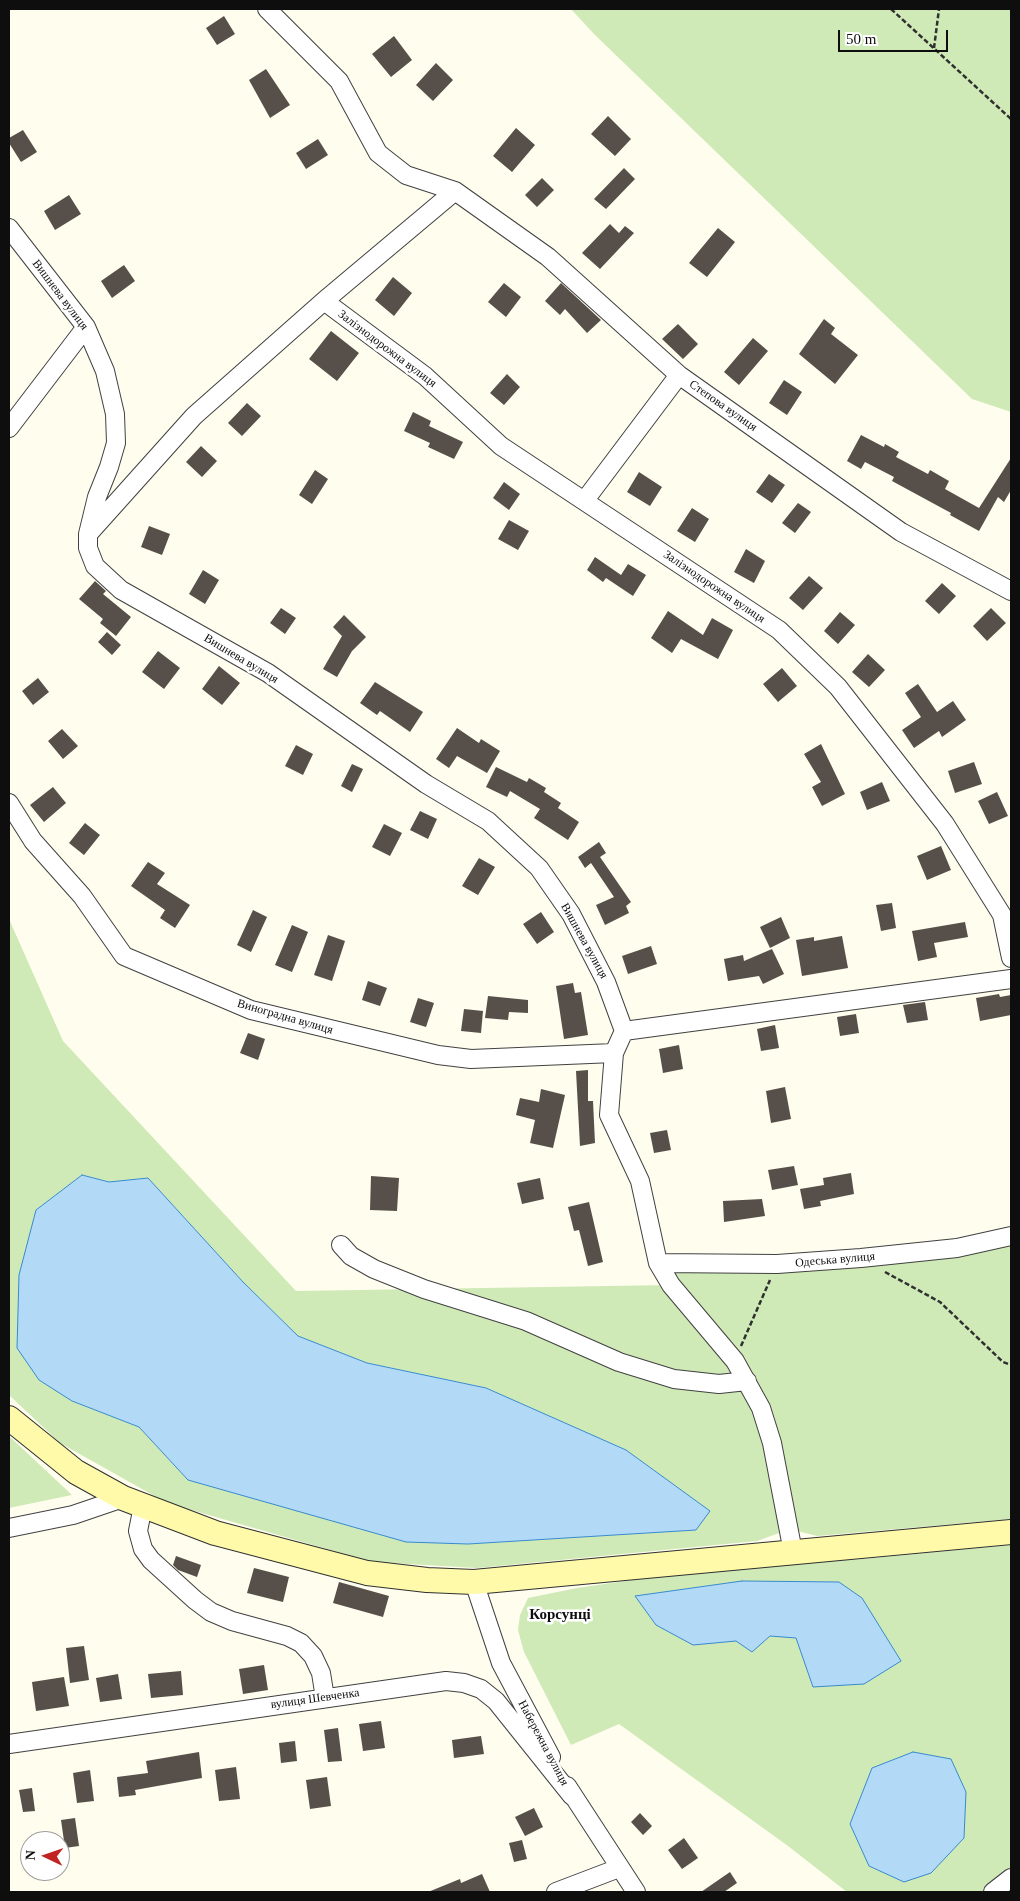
<!DOCTYPE html>
<html>
<head>
<meta charset="utf-8">
<style>
  body { margin:0 }
  #map { position:relative; width:1020px; height:1901px; overflow:hidden; background:#fffdee; font-family:Georgia,serif }
  canvas { display:block }
  .frame { position:absolute; inset:0; border:10px solid #0e0e0e; pointer-events:none }
  .north { position:absolute; left:20px; top:1831px; width:50px; height:50px; box-sizing:border-box; background:#fff; border:1px solid #9f9f9f; border-radius:50%; rotate:273deg; font-size:14px; font-weight:700; line-height:20px; text-align:center; color:#0e0e0e }
  .north::after { content:''; display:block; margin:auto; width:18px; height:22px; background:#c02523; clip-path:polygon(50% 0,100% 100%,50% 72%,0 100%) }
  .scale { position:absolute; left:838px; top:30px; width:110px; height:22px; box-sizing:border-box; border:2px solid #0e0e0e; border-top:0; padding-left:6px; font-size:15px; line-height:18px; white-space:nowrap; color:#0e0e0e; -webkit-text-stroke:4px #fff; paint-order:stroke }
</style>
</head>
<body>
<div id="map">
<canvas width="1020" height="1901"></canvas>
<div class="frame"></div>
<div class="north">N</div>
<div class="scale">50 m</div>
</div>
<script>
const ctx = document.querySelector('canvas').getContext('2d');
ctx.lineJoin = 'round';
function paint(path, color) { ctx.fillStyle = color; ctx.fill(path, 'evenodd'); }
const poly = rows => new Path2D(rows.map(r => 'M' + r).join(''));
function stroke(path, color, width, dash) { ctx.strokeStyle = color; ctx.lineWidth = width; ctx.lineCap = dash ? 'butt' : 'round'; ctx.setLineDash(dash || []); ctx.stroke(path); }
function label(font, color, halo, rows, align = 'center') {
  ctx.font = font + ' Georgia,serif'; ctx.lineWidth = 5; ctx.setLineDash([]); ctx.textBaseline = 'middle'; ctx.strokeStyle = halo; ctx.fillStyle = color; for (const [text, x, y, turn = 0] of rows) {
    ctx.save(); ctx.translate(x, y); ctx.rotate((+turn || 0) * Math.PI / 180); ctx.textAlign = isNaN(turn) ? turn : align; if (halo) ctx.strokeText(text, 0, 0); ctx.fillText(text, 0, 0); ctx.restore();
  }
}
const green = poly([
  [571,9,1011,9,1011,412,972,399,594,34],
  [9,919,63,1041,296,1291,671,1285,680,1264,777,1264,1011,1236,1011,1519,817,1536,790,1529,757,1541,477,1568,372,1562,167,1503,60,1443,9,1395],
  [82,1175,109,1182,148,1178,243,1282,298,1336,367,1363,486,1388,626,1450,709,1511,651,1531,468,1544,188,1480,139,1427,72,1401,36,1210],
  [9,1436,72,1495,9,1508],
  [1011,1545,1011,1892,847,1892,788,1846,619,1724,571,1745,524,1652,518,1630,520,1615,528,1598,577,1588,701,1570,862,1559]
]);
const water = poly([
  [82,1175,109,1182,148,1178,243,1282,298,1336,367,1363,486,1388,626,1450,710,1511,696,1530,468,1544,406,1542,188,1480,139,1427,72,1401,39,1380,17,1348,19,1275,36,1210,82,1175],
  [742,1581,839,1582,862,1598,901,1661,864,1684,813,1687,796,1638,770,1636,752,1652,736,1641,693,1645,656,1625,635,1596,742,1581],
  [913,1752,951,1759,966,1792,964,1838,931,1873,904,1882,869,1866,850,1824,872,1768,913,1752]
]);
const building = poly([
  [224,16,235,34,217,45,206,28],
  [394,36,412,60,391,77,372,54],
  [436,63,453,80,433,101,416,85],
  [266,69,290,105,270,118,249,80],
  [608,116,631,139,615,156,591,134],
  [516,128,535,145,512,172,493,156],
  [23,130,37,152,21,162,9,143,9,138],
  [318,139,328,155,306,169,296,153],
  [624,168,635,179,606,209,594,199],
  [542,178,554,190,537,207,525,195],
  [69,195,81,214,55,230,44,211],
  [610,224,619,233,625,226,634,233,600,269,582,253],
  [718,228,735,242,707,277,689,263],
  [124,265,135,281,112,298,101,281],
  [393,277,412,293,394,316,375,300],
  [504,283,521,297,506,317,488,302],
  [561,283,601,320,587,333,565,309,560,315,545,301],
  [824,319,835,328,831,334,858,355,835,384,799,354],
  [678,324,698,344,683,359,662,339],
  [331,331,359,353,337,381,309,359],
  [753,338,768,351,739,385,724,372],
  [507,374,520,387,504,405,490,393],
  [784,380,802,392,787,415,769,403],
  [247,403,261,416,242,436,228,423],
  [413,412,431,421,429,426,463,442,454,459,428,447,430,443,404,431],
  [861,435,884,447,885,444,899,452,896,457,928,474,930,470,949,481,945,489,979,508,1011,458,1011,490,1004,502,998,497,979,531,950,515,951,513,892,481,894,477,865,462,861,469,847,461],
  [201,446,217,461,202,477,186,462],
  [315,470,328,479,312,504,299,495],
  [639,472,662,487,650,506,627,492],
  [769,474,785,485,772,503,756,492],
  [504,482,520,494,509,510,493,498],
  [798,503,811,512,795,533,782,523],
  [692,508,709,519,695,542,677,531],
  [509,520,529,531,518,550,498,539],
  [149,526,170,534,162,555,141,547],
  [746,549,765,561,754,583,734,572],
  [595,557,621,575,628,564,646,575,633,596,606,578,603,582,587,570],
  [203,570,219,580,205,604,189,594],
  [809,576,823,588,803,610,789,598],
  [95,581,106,591,103,594,131,617,116,636,100,623,103,619,79,599],
  [942,583,956,596,939,614,925,601],
  [281,608,296,618,285,634,270,623],
  [991,608,1006,623,987,641,973,626],
  [668,611,703,635,712,618,733,630,718,659,681,639,672,653,651,638],
  [840,612,855,625,838,644,824,631],
  [344,615,366,637,352,651,337,677,323,669,342,636,333,627],
  [107,632,121,645,112,655,98,642],
  [158,651,180,668,164,689,142,672],
  [868,654,885,670,869,687,852,672],
  [219,666,240,683,222,705,202,689],
  [782,668,797,686,778,702,763,684],
  [38,678,49,692,33,705,22,691],
  [375,682,423,712,410,732,380,711,377,715,360,703],
  [918,684,937,712,953,701,966,720,942,737,939,731,914,748,902,730,921,717,905,693],
  [457,728,479,743,481,739,500,751,487,773,457,756,449,768,436,759],
  [62,729,78,746,63,759,48,741],
  [821,744,845,794,822,806,812,787,821,782,804,754],
  [296,745,313,754,303,775,285,766],
  [974,762,982,784,955,793,948,771],
  [352,764,363,769,352,792,341,786],
  [496,767,527,782,529,778,546,788,544,792,561,803,558,808,579,822,568,840,534,818,540,809,510,791,507,797,486,787],
  [882,782,890,801,867,810,860,792],
  [53,787,66,803,44,822,30,805],
  [997,792,1008,816,989,824,978,801],
  [420,811,437,819,428,839,410,830],
  [85,823,100,835,84,855,69,843],
  [384,824,402,833,390,856,372,847],
  [599,842,606,853,600,857,631,902,626,906,629,913,605,925,596,905,614,897,591,863,585,868,578,857],
  [941,846,951,870,927,880,917,856],
  [479,858,495,867,478,895,462,886],
  [148,862,165,873,157,884,190,905,175,928,160,918,165,910,131,886],
  [892,903,896,928,881,931,876,905],
  [253,910,267,917,251,952,237,945],
  [541,912,554,932,537,944,523,924],
  [781,917,790,938,770,948,760,927],
  [965,922,968,937,934,943,937,957,918,961,912,931],
  [292,925,308,932,292,972,275,965],
  [328,935,345,941,332,981,314,975],
  [842,936,848,968,802,976,796,940,814,937,814,941],
  [651,946,657,964,628,974,622,956],
  [772,949,784,974,763,984,759,976,728,981,724,959,743,955,744,961],
  [368,981,387,988,380,1006,362,1000],
  [573,983,575,993,581,992,588,1035,564,1039,556,986],
  [999,994,1000,997,1011,995,1011,1015,980,1021,976,998],
  [488,996,528,1000,528,1013,509,1012,508,1020,485,1018],
  [418,998,434,1003,426,1027,410,1022],
  [925,1002,928,1020,907,1023,903,1005],
  [464,1009,483,1011,481,1033,461,1031],
  [856,1014,859,1033,840,1036,837,1017],
  [775,1025,779,1048,761,1051,757,1029],
  [248,1033,265,1039,258,1060,240,1053],
  [679,1045,683,1069,663,1073,659,1049],
  [588,1070,588,1101,593,1101,595,1143,580,1146,576,1071],
  [785,1087,791,1119,771,1123,766,1091],
  [541,1089,565,1095,553,1148,530,1143,535,1120,516,1115,520,1098,539,1102],
  [667,1130,671,1150,654,1153,650,1133],
  [794,1166,798,1185,772,1190,768,1170],
  [851,1173,854,1194,820,1201,821,1206,804,1209,800,1189,824,1185,823,1178],
  [371,1176,399,1178,397,1211,370,1210],
  [540,1178,544,1199,522,1204,517,1183],
  [762,1199,765,1216,724,1222,723,1201],
  [589,1202,603,1262,588,1266,579,1230,574,1231,568,1207],
  [176,1556,201,1565,197,1577,178,1570,173,1565],
  [254,1568,289,1577,283,1602,247,1593],
  [339,1582,389,1596,383,1617,333,1603],
  [84,1646,89,1680,70,1683,66,1648],
  [264,1665,268,1690,243,1694,239,1669],
  [181,1671,183,1695,151,1698,148,1674],
  [118,1674,122,1699,100,1702,96,1678],
  [64,1677,69,1706,36,1711,32,1682],
  [381,1721,385,1748,363,1751,359,1724],
  [338,1728,342,1761,328,1762,324,1730],
  [481,1736,484,1754,454,1758,452,1740],
  [295,1741,297,1761,281,1763,279,1743],
  [199,1752,202,1778,135,1790,136,1795,119,1797,117,1777,148,1773,146,1761],
  [236,1767,240,1799,219,1801,215,1770],
  [90,1770,94,1801,77,1803,73,1773],
  [327,1777,331,1806,310,1809,306,1780],
  [32,1788,35,1811,23,1812,19,1790],
  [534,1808,543,1827,525,1836,515,1817],
  [640,1813,652,1826,643,1835,631,1822],
  [75,1818,79,1846,65,1848,61,1820],
  [684,1838,698,1858,682,1869,668,1850],
  [522,1840,527,1859,514,1862,509,1843],
  [730,1872,737,1883,724,1892,701,1892],
  [482,1874,490,1892,428,1892,460,1879,461,1883]
]);
const path = poly([
  [891,9,1011,119],
  [934,48,939,9],
  [885,1272,940,1302,1003,1362,1011,1365],
  [741,1346,770,1280]
]);
const street = poly([
  [267,9,339,81,378,153,406,175,455,191,548,257,679,375,901,532,1011,591],
  [9,228,86,327,105,371,115,414,116,443,109,467,97,497,88,534,88,548,95,566,121,590,268,673,426,784,488,821,539,868,571,914,606,982,624,1031,614,1053,609,1115,640,1181,658,1263,671,1285,735,1361,761,1408,772,1443,793,1552],
  [324,301,425,376,501,446,779,630,838,687,945,824,1002,915,1011,958],
  [9,428,86,327],
  [585,500,679,375],
  [90,532,194,416,324,301,455,191],
  [9,803,33,841,82,896,124,956,251,1010,438,1055,471,1059,614,1053],
  [624,1031,1011,979],
  [341,1245,351,1256,374,1269,424,1289,526,1321,619,1362,674,1379,719,1384,747,1381],
  [658,1263,777,1264,861,1258,957,1248,1011,1236],
  [143,1506,138,1531,143,1549,151,1560,195,1600,211,1612,232,1621,287,1636,301,1643,313,1656,321,1673,325,1698],
  [9,1528,73,1515,123,1498],
  [474,1582,501,1663,551,1757],
  [9,1744,446,1681,464,1683,481,1689,496,1701,572,1796],
  [567,1786,636,1892],
  [556,1892,619,1868],
  [993,1892,1011,1878]
]);
const secondary = poly([
  [9,1418,76,1472,123,1498,215,1533,367,1573,427,1580,474,1582,1011,1532]
]);
const streetNames = [
  ["Вишнева вулиця",60,295,53],
  ["Залізнодорожна вулиця",387,349,37],
  ["Степова вулиця",723,406,35],
  ["Залізнодорожна вулиця",714,587,34],
  ["Вишнева вулиця",241,659,31],
  ["Вишнева вулиця",584,941,61],
  ["Виноградна вулиця",285,1017,16],
  ["Одеська вулиця",835,1260,-5],
  ["вулиця Шевченка",315,1699,-8],
  ["Набережна вулиця",543,1743,62]
];
const quarterNames = [
  ["Корсунці",560,1615]
];
paint(green, '#cfeab7');
paint(water, '#b2daf7');
stroke(water, '#388acf', 1);
paint(building, '#57504a');
stroke(street, '#414141', 20);
stroke(secondary, '#303030', 26);
stroke(path, '#303030', 2.5, [5, 2.5]);
stroke(street, '#fff', 18);
stroke(secondary, '#fffaa9', 24);
label('12px', '#0e0e0e', '#fff', streetNames);
label('bold 15px', '#0e0e0e', '#fff', quarterNames);
</script>
</body>
</html>
